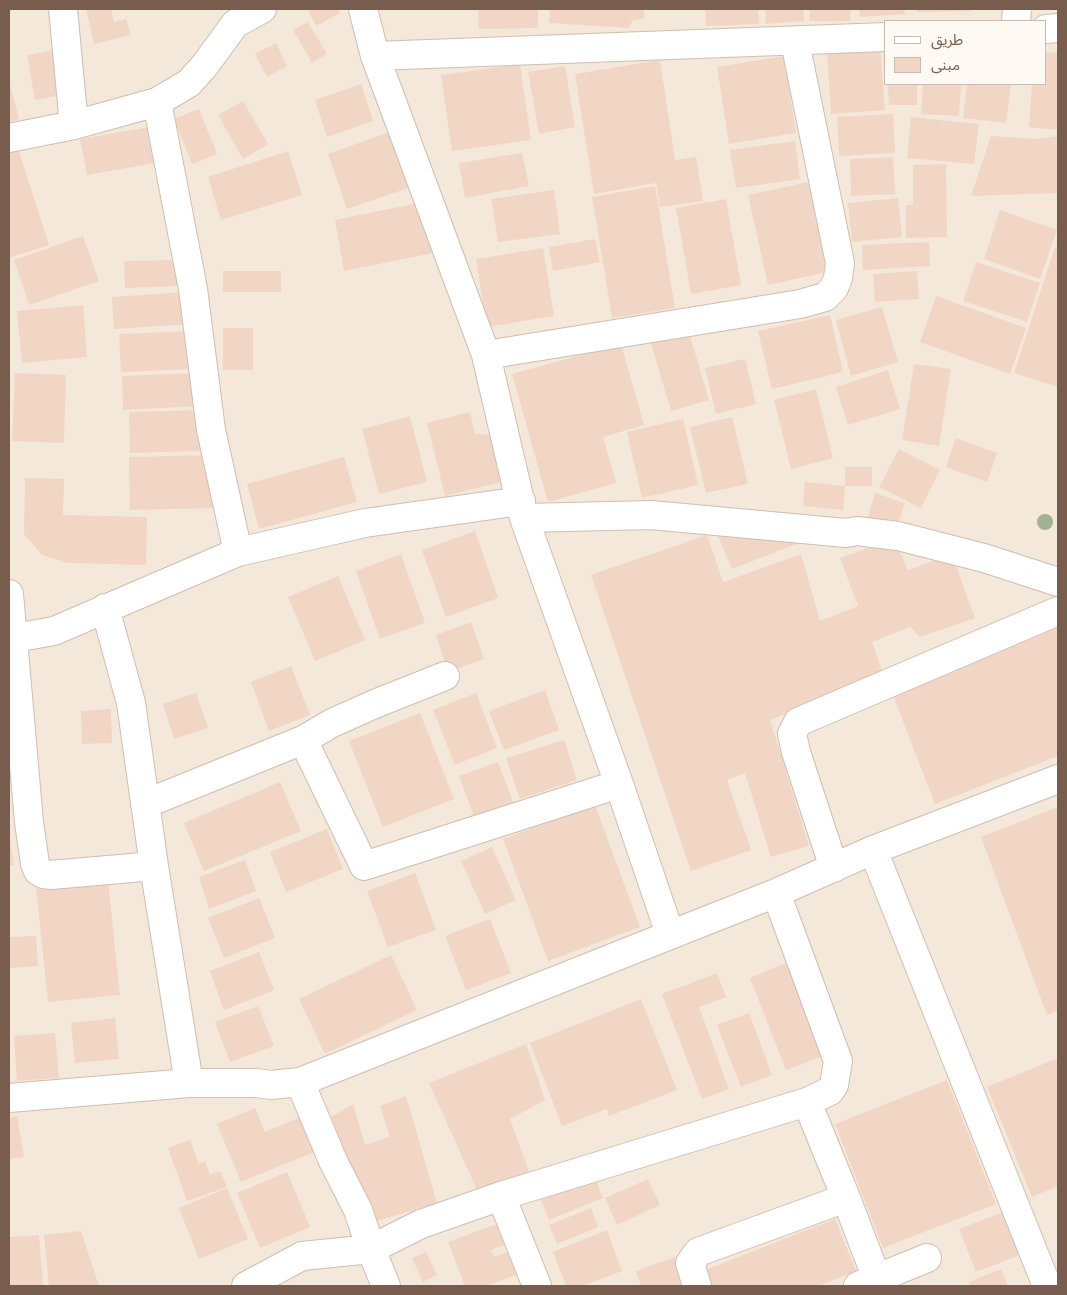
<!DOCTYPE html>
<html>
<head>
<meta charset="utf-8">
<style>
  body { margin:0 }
  #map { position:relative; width:1067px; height:1295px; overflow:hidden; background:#fcf6ed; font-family:Cabin,"Noto Sans Arabic",sans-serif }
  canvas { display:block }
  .frame { position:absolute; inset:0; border:10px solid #785d4f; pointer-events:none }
  .legend { position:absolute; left:884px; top:20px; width:162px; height:65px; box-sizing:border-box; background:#fefaf3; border:1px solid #c8bbb1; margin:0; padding:6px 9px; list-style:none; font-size:15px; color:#785d4f }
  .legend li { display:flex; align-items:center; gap:10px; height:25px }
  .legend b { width:25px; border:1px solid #c8bbb1 }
</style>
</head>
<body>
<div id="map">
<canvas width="1067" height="1295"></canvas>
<div class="frame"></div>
<ul class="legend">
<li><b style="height:6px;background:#fff"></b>طريق</li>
<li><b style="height:14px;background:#f1d6c5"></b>مبنى</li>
</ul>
</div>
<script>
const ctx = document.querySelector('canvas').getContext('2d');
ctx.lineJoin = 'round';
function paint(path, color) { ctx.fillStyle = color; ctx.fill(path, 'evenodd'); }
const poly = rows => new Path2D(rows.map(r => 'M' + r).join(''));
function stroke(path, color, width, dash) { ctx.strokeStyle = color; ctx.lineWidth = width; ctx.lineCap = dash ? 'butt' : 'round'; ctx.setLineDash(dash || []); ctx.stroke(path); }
const residential = poly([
  [9,9,1058,9,1058,1286,9,1286],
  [886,21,1046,21,1046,84,886,84]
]);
const building = poly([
  [86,9,111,9,114,22,126,19,131,35,94,44],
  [310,9,338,9,340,13,316,26,308,10],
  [478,9,538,9,538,28,479,29],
  [550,9,643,9,645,18,632,21,629,28,549,23],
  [705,9,758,9,759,24,706,26],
  [765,9,803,9,804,21,766,24],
  [810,9,851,9,850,21,809,21],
  [859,9,904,9,905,14,860,17],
  [917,9,971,9,971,11,917,12],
  [308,22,327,54,312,63,293,30],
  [276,43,287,66,267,77,255,54],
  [880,47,885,110,831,114,827,50],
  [60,49,68,94,35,100,27,55],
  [1046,52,1058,53,1058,130,1029,127,1032,84,1046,84],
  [784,56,796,133,729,144,717,67],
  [660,60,675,160,696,157,703,201,660,207,656,183,594,194,575,74],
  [520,64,531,140,452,151,441,75],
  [565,66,575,127,539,134,528,72],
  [9,80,19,119,9,122],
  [361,84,373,121,327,137,315,100],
  [888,84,917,84,917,105,889,105],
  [923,84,961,84,959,116,921,114],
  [967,84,1011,84,1006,123,963,118],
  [243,101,268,144,243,159,218,115],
  [199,109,217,154,192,164,174,119],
  [893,114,895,153,839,156,837,117],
  [911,117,979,124,974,164,907,158],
  [149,127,155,163,87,175,80,139],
  [392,131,411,187,347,209,328,154],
  [991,136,1038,139,1058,136,1058,193,971,196],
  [795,141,800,179,736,188,730,150],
  [18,148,49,245,9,258,9,151],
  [288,151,302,195,221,220,208,177],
  [522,153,529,186,465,198,459,163],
  [893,157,895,194,851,196,850,159],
  [946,164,947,237,906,238,906,205,913,205,913,165],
  [808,182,827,272,768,285,748,195],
  [655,186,675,308,612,318,592,197],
  [554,190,560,234,498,242,491,199],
  [898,198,902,237,852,242,848,203],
  [726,199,741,285,691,294,676,208],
  [423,202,433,253,344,271,335,220],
  [1000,210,1057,230,1040,279,984,259],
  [83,236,99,281,29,305,14,260],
  [595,239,600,262,553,271,549,247],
  [929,242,930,266,863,270,862,245],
  [1055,247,1058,248,1058,387,1014,373],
  [543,248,554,316,487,327,476,259],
  [180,260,181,286,125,288,124,261],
  [976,262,1040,283,1027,322,963,301],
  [223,271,281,271,281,292,223,292],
  [917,271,919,299,875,302,873,274],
  [186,292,189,324,114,329,112,297],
  [936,296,1026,328,1010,374,920,342],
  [83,305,87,357,22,363,17,311],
  [882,307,898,362,851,376,836,320],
  [830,315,843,372,772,389,758,331],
  [223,328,253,328,253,370,223,370],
  [688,329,709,400,671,411,650,340],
  [192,331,193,369,121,372,119,334],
  [621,344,644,425,603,437,616,483,548,502,512,374],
  [745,359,756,404,716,414,705,368],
  [914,364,951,369,939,446,902,440],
  [888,370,900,409,848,425,836,387],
  [15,373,66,375,64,443,12,441],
  [198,373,200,406,123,410,122,376],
  [816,389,833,458,791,469,774,400],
  [200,410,201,451,130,453,129,412],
  [470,412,475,434,495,435,506,481,445,496,427,423],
  [410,416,427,482,379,494,362,429],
  [732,417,748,484,706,493,690,427],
  [683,419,698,485,642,498,627,432],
  [956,438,997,453,987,482,946,467],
  [899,449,940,470,921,508,879,487],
  [216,455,217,508,130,510,129,457],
  [344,457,357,502,259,529,247,484],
  [845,467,872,467,872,486,845,486],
  [25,478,64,479,63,515,147,517,146,565,68,563,42,555,24,534],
  [805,482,845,486,843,510,803,506],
  [875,493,905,503,896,530,867,520],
  [475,531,498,598,446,617,422,550],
  [717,534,812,538,732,569],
  [707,535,723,582,801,554,820,621,858,606,840,558,894,538,908,570,952,554,975,618,920,637,910,627,872,642,884,676,770,720,809,846,771,857,745,773,727,780,751,850,691,871,591,575],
  [401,554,425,623,380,639,356,571],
  [338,576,365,640,315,661,288,597],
  [1058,620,1058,756,935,804,891,690],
  [471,622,484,659,448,672,436,635],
  [291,666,310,715,269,731,251,682],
  [545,690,559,730,504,750,489,711],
  [196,693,208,728,174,739,163,704],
  [476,693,497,748,455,765,433,710],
  [111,709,112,743,82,744,81,711],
  [420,713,454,799,383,827,349,741],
  [564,740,577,780,520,799,506,758],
  [498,762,513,802,474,816,459,776],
  [280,782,301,831,204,871,184,823],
  [595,805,640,927,548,961,503,839],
  [1058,807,1058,1010,1047,1015,981,837],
  [327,829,343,869,286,892,270,852],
  [10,841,14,865,9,866,9,842],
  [492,847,516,900,485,914,461,861],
  [245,860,256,891,209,909,199,877],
  [415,873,436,930,388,947,367,891],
  [108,881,120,995,48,1002,36,888],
  [259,898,275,938,224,958,208,918],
  [490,919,511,973,466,990,445,936],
  [36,936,38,966,9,968,9,937],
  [259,952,274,990,224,1010,210,971],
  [391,955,417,1010,325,1054,299,999],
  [786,963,823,1056,786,1070,750,978],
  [717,973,726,997,699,1007,729,1089,702,1099,662,994],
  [641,999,677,1090,609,1116,607,1109,562,1126,530,1043],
  [258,1006,274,1046,230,1062,215,1022],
  [749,1013,772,1075,741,1087,717,1025],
  [115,1018,119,1059,75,1063,71,1023],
  [55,1033,59,1078,17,1081,14,1036],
  [526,1044,545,1100,510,1119,529,1172,477,1190,429,1083],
  [1058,1058,1058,1186,1032,1197,987,1087],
  [947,1080,996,1204,883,1248,835,1124],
  [406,1096,437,1203,374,1222,331,1117,353,1104,365,1145,390,1137,380,1106],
  [255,1108,265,1132,305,1115,319,1150,241,1182,217,1124],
  [17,1116,24,1157,9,1159,9,1118],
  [190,1140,199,1164,205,1161,210,1175,220,1171,227,1187,187,1201,168,1148],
  [287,1172,310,1227,260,1248,237,1193],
  [595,1178,603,1198,549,1220,541,1200],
  [648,1179,660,1205,617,1225,605,1198],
  [227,1188,248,1239,199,1259,179,1208],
  [591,1208,598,1227,557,1244,549,1225],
  [1011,1209,1028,1252,976,1272,959,1229],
  [835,1219,856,1271,818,1286,706,1286,700,1272],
  [499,1223,506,1244,491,1250,494,1257,517,1248,526,1271,486,1286,465,1286,448,1242],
  [607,1230,622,1271,582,1286,566,1286,553,1252],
  [81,1231,99,1286,49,1286,44,1235],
  [39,1235,43,1286,9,1286,9,1237],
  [426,1252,437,1275,423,1282,412,1258],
  [684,1254,695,1286,641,1286,636,1271],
  [1001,1269,1008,1286,971,1286,969,1282]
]);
const minor = poly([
  [63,9,74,125],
  [363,9,375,56,486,355,524,518,619,784,670,934],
  [1016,21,1017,9],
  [1046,29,1058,28],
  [375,56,886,37],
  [157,102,193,289,211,430,238,552],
  [9,138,74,125,157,102,189,83,205,65,235,24,262,9],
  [486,355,800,304,825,297,834,288,838,278,840,263,795,42],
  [524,518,651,515,846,533,857,531,898,536,984,558,1058,582],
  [9,594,29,822,35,864,38,871,43,874,51,875,154,866],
  [105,608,131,703,154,866,189,1083],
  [9,639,54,631,238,552,365,523,521,501],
  [303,740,364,866,619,784],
  [145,804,303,740,332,723,377,703,445,676],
  [873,850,1047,1286],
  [834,868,796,752,792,734,798,722,1058,611],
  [300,1082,333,1161,358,1210,371,1249,386,1286],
  [9,1098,189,1083,256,1083,271,1085,300,1082,776,893,873,850,1058,779],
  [501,1196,537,1286],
  [846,1198,877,1279],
  [246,1286,302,1256,371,1249,421,1224,501,1196,807,1102,830,1091,834,1085,838,1061,776,893],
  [697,1286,690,1263,698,1252,846,1198,807,1102],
  [858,1286,927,1258]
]);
const trees = [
  [1045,522]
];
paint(residential, '#f4e8db');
paint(building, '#f1d6c5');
stroke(minor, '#cfbeb1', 30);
stroke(minor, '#fff', 28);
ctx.fillStyle = '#a1b392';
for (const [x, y] of trees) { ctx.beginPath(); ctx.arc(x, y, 8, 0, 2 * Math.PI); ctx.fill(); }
</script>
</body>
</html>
